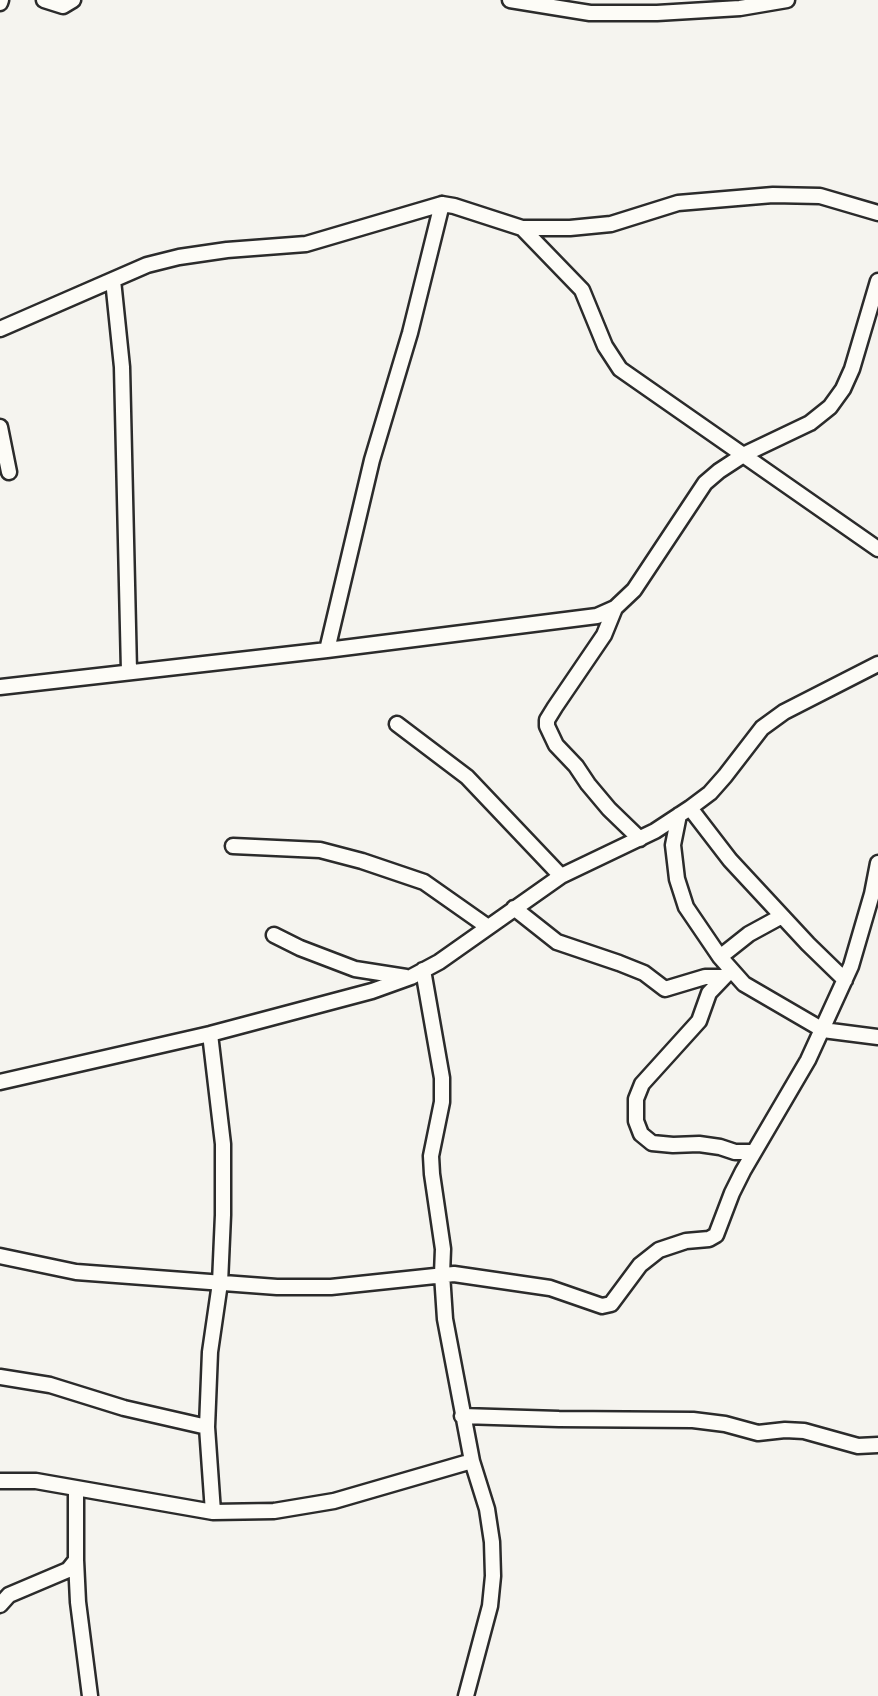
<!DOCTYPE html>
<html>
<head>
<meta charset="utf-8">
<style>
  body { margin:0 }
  canvas { display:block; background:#f5f4ef }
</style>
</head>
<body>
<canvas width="878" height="1696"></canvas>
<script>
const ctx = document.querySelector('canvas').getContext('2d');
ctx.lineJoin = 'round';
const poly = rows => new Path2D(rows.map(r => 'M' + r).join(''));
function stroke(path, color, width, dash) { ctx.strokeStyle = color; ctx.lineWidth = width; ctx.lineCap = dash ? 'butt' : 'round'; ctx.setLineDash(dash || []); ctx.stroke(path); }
const minor = poly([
  [44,0,63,6,73,0],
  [510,0,590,13,657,13,740,8,787,0],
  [0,3,1,0],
  [522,228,582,290,605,346,620,369,878,549],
  [113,280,122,367,129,671],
  [0,329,147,265,179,257,227,250,306,244,442,204,454,206,522,228,570,228,611,224,678,203,773,195,820,196,878,213],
  [0,427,9,472],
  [615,608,604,635,555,707,547,720,547,726,556,745,576,766,588,784,609,809,640,839],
  [327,650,372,460,410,333,442,204],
  [0,687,327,650,597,616,615,608,634,590,705,483,719,471,745,454,810,423,830,407,843,389,852,369,878,281],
  [397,724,467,777,561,876],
  [690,808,730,860,808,944,845,980],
  [679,815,673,845,677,879,686,907,720,957,744,984,823,1030,878,1037],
  [233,846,320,850,362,861,424,882,488,927],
  [514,908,557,942,619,963,644,973,665,989,705,977,724,977],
  [274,935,300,948,355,969,406,977],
  [720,957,749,934,782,916],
  [423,970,442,1078,442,1102,431,1156,432,1174,443,1249,442,1274,445,1319,472,1461,487,1509,492,1542,493,1576,490,1606,466,1696],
  [731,970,709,993,699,1021,642,1084,636,1099,636,1121,641,1134,652,1143,673,1145,699,1144,720,1147,735,1152,754,1152],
  [210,1034,223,1144,223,1215,220,1283,210,1352,207,1427,213,1512],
  [0,1082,210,1034,372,991,411,977,439,962,561,876,655,831,690,808,710,793,725,776,762,728,784,712,878,664],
  [0,1256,76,1272,277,1287,331,1287,454,1274,550,1288,602,1306,611,1304,640,1265,659,1250,686,1241,709,1239,716,1235,732,1193,743,1171,808,1060,851,966,872,894,878,863],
  [0,1377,50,1385,124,1408,207,1427],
  [462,1416,559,1419,693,1420,725,1424,758,1433,785,1430,804,1431,858,1446,878,1445],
  [0,1481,36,1481,213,1512,274,1511,334,1501,472,1461],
  [76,1560,78,1602,90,1696],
  [0,1605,9,1595,68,1570,76,1560,76,1490]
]);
stroke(minor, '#2b2b2b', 19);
stroke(minor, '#fdfcf7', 14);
</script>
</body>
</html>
